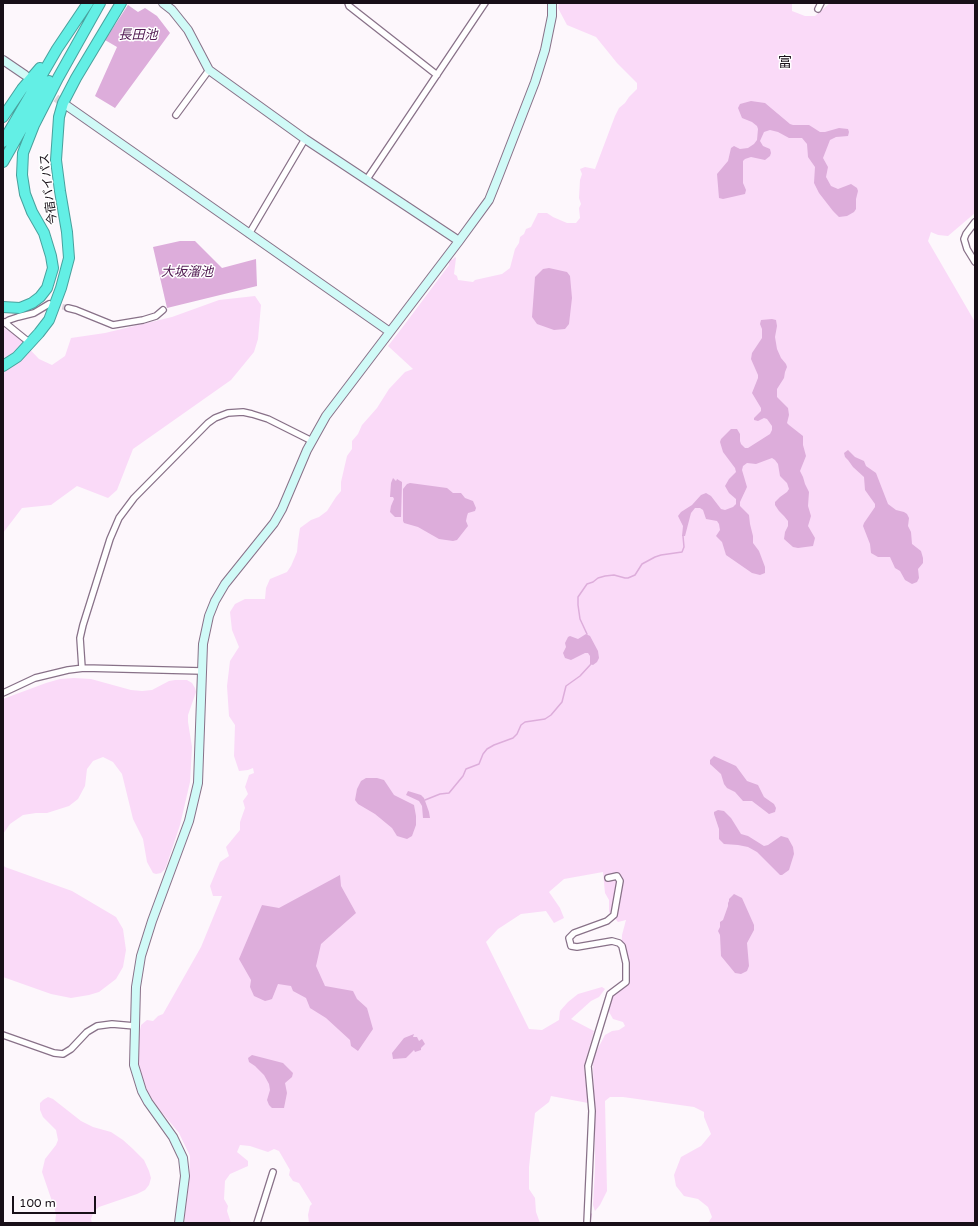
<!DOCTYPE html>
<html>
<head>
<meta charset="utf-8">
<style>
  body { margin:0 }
  #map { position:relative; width:978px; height:1226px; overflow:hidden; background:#fdf7fc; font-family:"Varela Round",sans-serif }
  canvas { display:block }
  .frame { position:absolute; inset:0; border:4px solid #180f18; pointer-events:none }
  .scale { position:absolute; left:12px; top:1196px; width:84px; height:18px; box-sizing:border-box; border:2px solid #180f18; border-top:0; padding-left:5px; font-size:12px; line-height:14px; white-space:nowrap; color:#180f18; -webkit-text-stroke:3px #fff; paint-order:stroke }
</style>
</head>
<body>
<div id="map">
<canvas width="978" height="1226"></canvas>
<div class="frame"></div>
<div class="scale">100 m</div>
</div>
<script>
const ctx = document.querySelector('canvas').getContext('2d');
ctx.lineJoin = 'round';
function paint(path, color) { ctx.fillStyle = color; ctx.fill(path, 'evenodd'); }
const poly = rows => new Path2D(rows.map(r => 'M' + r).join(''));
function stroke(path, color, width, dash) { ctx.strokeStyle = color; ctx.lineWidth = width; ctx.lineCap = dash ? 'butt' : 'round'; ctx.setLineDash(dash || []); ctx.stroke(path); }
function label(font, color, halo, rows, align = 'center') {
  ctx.font = font + ' "Varela Round","Noto Sans JP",sans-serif'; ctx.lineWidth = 3; ctx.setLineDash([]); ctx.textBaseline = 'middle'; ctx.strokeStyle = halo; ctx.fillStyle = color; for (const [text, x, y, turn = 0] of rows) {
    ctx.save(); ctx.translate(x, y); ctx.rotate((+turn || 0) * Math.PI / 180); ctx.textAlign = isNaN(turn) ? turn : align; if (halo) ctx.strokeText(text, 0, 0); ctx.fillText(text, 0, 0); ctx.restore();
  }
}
const green = poly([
  [559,3,792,3,792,11,805,16,815,16,830,3,975,3,975,213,948,236,938,235,931,232,928,241,975,322,975,1223,708,1223,712,1217,708,1207,698,1199,684,1196,676,1186,674,1175,681,1157,701,1146,711,1134,704,1117,704,1112,694,1107,623,1097,610,1097,605,1101,607,1191,600,1205,595,1211,593,1205,595,1169,595,1115,593,1071,593,1060,596,1052,605,1035,612,1031,619,1030,625,1026,623,1022,613,1019,608,1010,611,995,626,985,629,973,621,958,622,935,626,920,618,922,609,912,609,900,605,893,603,872,564,879,549,892,560,908,564,918,554,923,546,911,521,914,498,929,486,942,529,1029,542,1030,559,1020,560,1011,568,1002,578,994,602,987,605,989,599,997,591,1001,571,1019,594,1031,584,1066,588,1103,551,1096,549,1102,535,1113,529,1167,529,1189,535,1198,536,1212,540,1223,309,1223,308,1215,310,1206,312,1204,299,1183,293,1181,289,1175,290,1170,279,1151,274,1149,268,1152,250,1146,240,1145,237,1152,248,1161,248,1166,230,1174,225,1181,224,1199,228,1206,227,1211,231,1223,185,1223,185,1215,189,1183,190,1156,179,1133,159,1109,149,1094,141,1077,138,1061,139,1035,141,1025,147,1020,153,1021,158,1016,163,1014,201,947,222,896,213,896,210,886,220,862,229,856,226,847,240,830,240,822,245,808,243,801,248,794,245,787,249,775,254,773,253,768,248,770,239,771,234,756,235,725,229,716,227,686,230,661,239,647,232,630,230,612,235,604,245,599,265,599,266,588,270,579,287,572,291,566,297,552,298,541,300,528,311,520,319,517,327,511,336,497,341,491,341,482,347,456,352,449,352,441,358,434,362,425,377,408,389,389,405,372,413,369,388,346,405,324,449,265,449,259,451,258,452,260,455,257,456,258,454,274,457,276,458,280,473,282,475,280,502,274,510,268,515,249,519,243,520,237,524,234,526,229,531,227,538,213,547,213,553,217,567,223,576,223,580,218,579,208,581,204,579,198,580,180,582,174,580,169,585,167,595,169,615,116,619,108,625,103,629,97,637,89,637,83,617,63,596,37,567,25,558,8],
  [255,296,261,305,258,339,254,352,231,380,133,449,117,490,108,498,77,486,51,505,22,508,3,533,3,328,15,334,39,359,52,365,65,356,71,338,105,333,172,317,219,300],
  [74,678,91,679,131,690,142,691,152,690,169,681,175,680,187,680,192,683,195,688,196,692,188,715,188,722,192,747,190,782,180,825,167,864,165,869,161,873,156,874,153,873,147,862,143,839,133,819,122,774,113,762,103,757,93,761,87,769,85,786,78,799,69,806,47,813,36,813,23,815,10,824,3,834,3,699,46,683,60,679],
  [3,865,5,867,72,891,116,917,123,929,126,950,123,967,116,979,99,992,89,995,71,998,51,994,3,977],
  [48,1097,53,1099,81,1121,93,1127,111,1132,123,1140,133,1149,144,1160,149,1171,151,1178,149,1185,145,1190,137,1194,99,1207,94,1211,91,1219,92,1223,55,1223,56,1215,55,1210,42,1172,45,1159,56,1145,58,1140,56,1130,43,1117,40,1110,40,1103,43,1100]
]);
const water = poly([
  [128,5,138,12,145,8,157,16,170,33,115,108,95,96,117,47,105,40],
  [751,101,765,103,790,124,793,125,809,125,820,132,825,132,839,128,848,129,849,132,848,136,836,137,830,140,823,158,828,167,826,177,831,186,838,189,851,184,857,188,858,191,856,199,856,209,854,212,847,216,839,217,833,211,819,193,814,183,815,167,808,157,807,144,802,138,789,138,778,132,770,130,764,132,760,141,763,146,770,149,771,153,770,156,765,160,751,157,745,159,743,161,743,183,746,190,745,194,723,199,719,198,717,174,728,161,731,148,734,146,740,149,748,148,754,144,757,140,758,129,757,126,752,122,742,118,738,108,740,104],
  [180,241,195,241,222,268,256,259,257,286,167,308,153,247],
  [549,268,567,272,570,276,572,298,569,324,565,329,554,330,537,324,532,317,535,277,543,269],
  [772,319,776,320,777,326,775,337,777,349,781,358,786,364,787,367,785,372,784,378,777,389,777,397,788,408,789,415,787,423,789,425,803,436,803,445,806,456,800,471,803,477,805,484,809,492,808,506,811,516,808,526,815,538,813,546,798,548,793,547,784,539,785,532,788,526,788,521,784,516,779,511,775,505,775,502,780,497,787,492,789,489,787,483,780,476,778,464,775,460,772,458,756,464,747,463,743,466,742,470,747,487,740,502,740,506,749,515,750,524,753,536,753,543,759,551,765,567,765,573,760,575,752,573,726,555,722,542,716,536,720,530,719,524,717,521,706,519,703,510,700,508,695,508,691,513,685,536,682,536,683,526,678,516,681,512,692,505,701,495,706,493,711,496,721,509,725,510,733,507,736,504,736,499,729,493,725,486,729,479,736,472,735,468,723,452,720,442,721,439,731,429,737,429,740,434,740,441,741,444,745,448,748,448,770,434,772,430,772,426,767,419,764,418,758,421,754,420,754,418,761,411,761,408,752,393,758,378,758,375,751,359,752,353,762,338,762,329,760,324,761,320],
  [848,450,855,457,864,461,866,466,876,473,888,504,896,510,904,512,907,514,909,518,908,526,911,532,912,544,921,551,923,558,923,563,918,569,919,578,917,582,912,584,905,580,900,571,895,568,890,557,878,557,871,553,870,544,863,526,864,523,875,507,875,504,865,490,864,477,853,467,848,460,845,457,844,453],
  [393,478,396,481,397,479,402,482,402,484,401,517,395,517,390,512,391,506,394,499,393,497,390,497,391,483],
  [410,483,447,488,453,493,461,493,465,498,473,501,476,508,475,511,468,513,467,516,466,521,468,526,457,540,453,541,439,539,418,527,404,523,403,521,403,489,407,484],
  [586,634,590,636,598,651,599,658,597,662,593,665,590,664,590,656,588,653,585,653,571,660,565,658,563,653,566,647,565,643,568,637,570,636,578,639],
  [714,756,736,766,747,781,758,785,764,797,774,804,776,808,775,812,769,814,752,801,743,801,735,792,727,788,724,784,721,774,710,764,710,760],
  [366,778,377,778,384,780,394,795,414,805,416,816,416,825,412,836,407,839,397,836,392,828,375,814,358,804,355,800,357,789,361,781],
  [408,791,421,795,424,798,429,812,430,818,423,818,422,806,419,801,406,795],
  [718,810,724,811,731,818,741,834,748,836,764,846,768,845,781,836,788,838,793,847,794,854,789,870,782,875,780,875,757,852,748,847,738,845,724,844,719,839,719,829,714,814,714,812],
  [340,875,341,886,356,913,321,944,316,966,325,986,353,991,357,999,367,1008,373,1029,358,1051,351,1046,350,1040,326,1018,310,1008,306,998,293,991,291,986,278,984,272,999,269,1000,265,1001,254,996,250,987,251,980,239,959,262,905,279,908],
  [734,894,742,898,754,925,754,930,747,943,749,966,747,971,741,974,735,973,721,956,720,935,718,931,720,927,720,922,723,920,728,906,728,903,729,901,729,899],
  [414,1034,413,1037,417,1037,419,1041,422,1039,425,1044,421,1048,421,1050,415,1052,414,1050,406,1058,393,1059,392,1053,404,1038],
  [252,1055,283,1063,293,1073,292,1077,285,1083,287,1093,284,1108,272,1108,269,1105,267,1100,270,1090,269,1084,264,1075,255,1066,249,1062,248,1058]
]);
const stream = poly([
  [587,634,580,619,578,605,578,597,587,584,593,582,598,578,605,576,614,575,625,578,628,578,635,575,642,564,655,557,661,555,682,552,684,547,683,536],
  [425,800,440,794,449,793,463,776,466,769,479,764,483,754,487,749,494,745,513,738,517,734,521,725,525,722,545,719,551,715,562,702,566,686,580,676,591,664],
  [590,1223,591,1214]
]);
const streetTunnel = poly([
  [54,305,68,308]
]);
const secondaryTunnel = poly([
  [46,91,63,103]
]);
const street = poly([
  [348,3,349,6,437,75],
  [818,9,821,3],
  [176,115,209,70],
  [367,179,485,3],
  [975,222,966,234,964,239,967,249,975,262],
  [249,234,305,139],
  [68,308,76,310,113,325,143,320,156,316,163,310],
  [4,322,30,343],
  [6,322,9,320,18,317,34,313,49,304],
  [82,668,80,638,83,625,110,539,119,518,134,498,208,423,215,418,228,413,243,412,252,414,268,419,312,441],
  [3,693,35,678,68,670,84,668,202,671],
  [3,1035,54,1053,63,1054,71,1049,87,1032,97,1026,112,1024,135,1026],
  [257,1223,273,1172],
  [587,1223,592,1111,588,1066,610,994,626,982,626,963,622,946,619,943,612,941,577,947,571,946,569,938,574,933,607,921,614,915,620,881,617,876,608,878]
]);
const secondary = poly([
  [163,3,172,10,188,30,209,70,305,139,459,241],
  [3,60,25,75],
  [63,103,390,332],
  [179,1223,185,1176,183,1158,173,1137,148,1102,142,1091,134,1065,136,987,141,956,152,921,189,821,198,783,203,644,209,616,215,601,225,584,274,523,282,509,307,450,326,416,459,241,489,200,499,175,535,82,545,50,552,16,552,3]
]);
const highway = poly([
  [3,117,22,89,40,68],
  [3,142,57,49,88,3],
  [3,162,49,81],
  [3,307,20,308,32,303,40,297,47,288,53,268,51,256,44,233,32,212,25,194,22,175,23,153,34,125,58,78,100,3],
  [3,366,17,357,39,333,49,320,61,288,69,258,67,232,60,191,56,160,59,117,63,103,76,78,121,3]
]);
const streetNames = [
  ["今宿バイパス",49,189,-97]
];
const waterNames = [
  ["長田池",138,36],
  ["大坂溜池",187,273]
];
const quarterNames = [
  ["富",785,63]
];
paint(green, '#fadaf8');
paint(water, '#ddaddb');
stroke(stream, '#ddaddb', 1.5);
stroke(streetTunnel, '#dbd4da', 5.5, [5.5, 3]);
stroke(secondaryTunnel, '#dbd4da', 8, [8, 4]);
stroke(street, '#887188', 8);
stroke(secondary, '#887188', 10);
stroke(highway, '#49a19d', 12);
stroke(street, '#fff', 5.5);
stroke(secondary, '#d0faf7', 8);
stroke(highway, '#63efe5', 10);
label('12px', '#180f18', '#fff', streetNames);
label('italic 13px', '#4f1850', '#fff', waterNames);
label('14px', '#180f18', '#fff', quarterNames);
</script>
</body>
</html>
